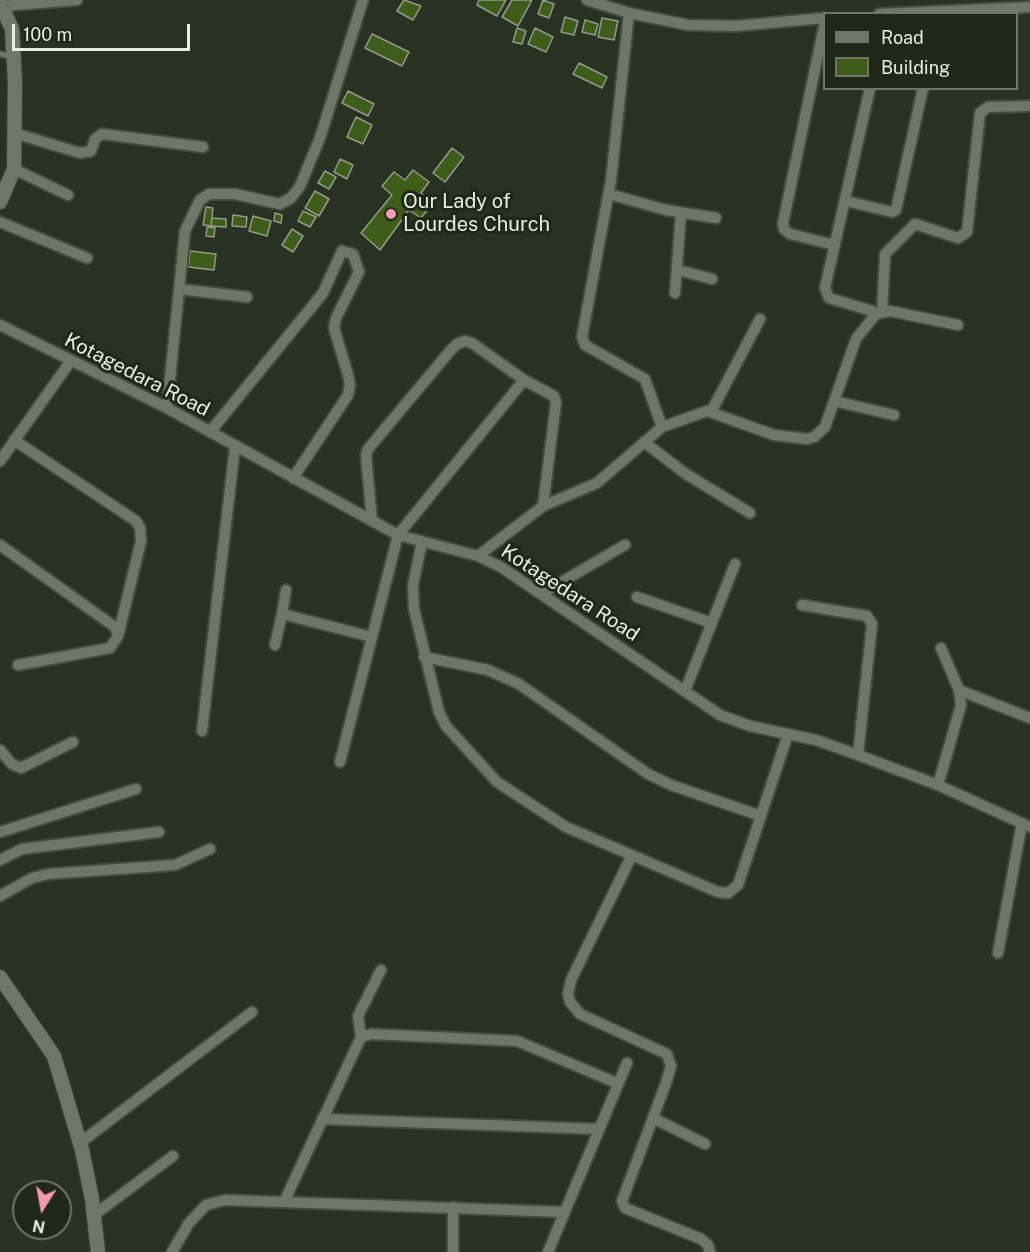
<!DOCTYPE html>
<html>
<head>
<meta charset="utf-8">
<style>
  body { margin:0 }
  #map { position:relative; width:1030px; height:1252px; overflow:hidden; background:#293122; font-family:"Public Sans",sans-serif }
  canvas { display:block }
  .legend { position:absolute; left:823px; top:12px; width:195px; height:78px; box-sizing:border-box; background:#1f2718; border:2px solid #6f7669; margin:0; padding:8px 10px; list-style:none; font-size:18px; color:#e7ede3 }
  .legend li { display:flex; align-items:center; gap:12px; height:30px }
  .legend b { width:30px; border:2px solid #6f7669 }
  .north { position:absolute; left:12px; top:1180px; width:60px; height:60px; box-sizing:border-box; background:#1f2718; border:2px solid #6f7669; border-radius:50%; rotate:191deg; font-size:16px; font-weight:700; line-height:24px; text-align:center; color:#e7ede3 }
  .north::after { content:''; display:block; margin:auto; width:21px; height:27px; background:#f19ab2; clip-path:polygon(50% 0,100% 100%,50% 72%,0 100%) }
  .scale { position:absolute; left:12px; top:24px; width:178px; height:27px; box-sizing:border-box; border:3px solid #e7ede3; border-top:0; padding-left:8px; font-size:18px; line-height:21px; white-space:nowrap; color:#e7ede3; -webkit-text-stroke:4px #1f2718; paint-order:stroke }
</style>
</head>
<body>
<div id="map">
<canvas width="1030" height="1252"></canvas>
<ul class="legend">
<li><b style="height:8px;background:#6e7766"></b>Road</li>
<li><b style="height:16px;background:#3e5d1a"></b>Building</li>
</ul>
<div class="north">N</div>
<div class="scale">100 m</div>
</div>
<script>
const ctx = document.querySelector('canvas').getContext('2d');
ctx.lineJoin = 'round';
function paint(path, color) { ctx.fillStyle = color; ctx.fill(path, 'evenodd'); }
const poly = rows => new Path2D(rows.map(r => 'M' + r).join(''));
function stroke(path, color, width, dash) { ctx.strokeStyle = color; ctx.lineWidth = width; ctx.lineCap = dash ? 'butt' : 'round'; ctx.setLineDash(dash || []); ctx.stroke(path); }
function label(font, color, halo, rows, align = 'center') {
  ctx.font = font + ' "Public Sans",sans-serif'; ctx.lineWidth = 6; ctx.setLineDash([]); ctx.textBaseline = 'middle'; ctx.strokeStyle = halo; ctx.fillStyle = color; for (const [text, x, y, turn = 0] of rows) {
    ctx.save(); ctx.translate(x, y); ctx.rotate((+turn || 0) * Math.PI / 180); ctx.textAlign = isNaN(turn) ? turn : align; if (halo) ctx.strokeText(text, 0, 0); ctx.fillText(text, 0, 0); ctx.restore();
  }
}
const building = poly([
  [404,0,421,6,413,20,397,11,404,0],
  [479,0,506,0,497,16,477,5,479,0],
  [512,0,532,0,518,26,502,17,512,0],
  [543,0,554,4,549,18,538,14,543,0],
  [565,17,578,21,574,35,561,32,565,17],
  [602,18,618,21,614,40,598,37,602,18],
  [585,20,598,24,595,35,582,32,585,20],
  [517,28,526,31,522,44,513,42,517,28],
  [535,28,553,37,546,52,528,44,535,28],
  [372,34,409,52,402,66,365,48,372,34],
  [579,63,607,77,602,88,573,74,579,63],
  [348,91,374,104,368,116,342,103,348,91],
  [356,117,372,125,363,144,347,137,356,117],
  [452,148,464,157,445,182,433,173,452,148],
  [340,159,353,165,347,179,334,172,340,159],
  [413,170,429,182,421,193,433,203,421,218,409,210,380,250,361,233,392,195,382,186,394,172,405,180,413,170],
  [325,171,336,177,329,189,318,183,325,171],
  [315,191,329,199,319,216,305,208,315,191],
  [206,207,213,208,211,226,203,225,206,207],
  [303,211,316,217,310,227,298,221,303,211],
  [275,213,282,215,281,223,274,221,275,213],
  [233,215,247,217,246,227,232,226,233,215],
  [253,216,271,221,267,236,249,231,253,216],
  [212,218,226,219,226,227,211,226,212,218],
  [207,227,215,228,214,237,206,236,207,227],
  [292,229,303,236,293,252,282,245,292,229],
  [190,251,216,254,214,270,188,267,190,251]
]);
const service = poly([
  [0,54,12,57]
]);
const minor = poly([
  [587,0,629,13,688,25,736,26,824,18],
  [2,6,77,0],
  [629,13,611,180,582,337,585,345,645,379,662,427],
  [879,14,1030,7],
  [824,26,783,223,784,229,790,234,835,245],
  [14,133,80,153,91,151,95,139,102,134,203,147],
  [14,169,68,195],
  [609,194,666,210,716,218],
  [846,201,892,212,896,210,923,88],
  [0,222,87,258],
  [678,270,712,279],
  [179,289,247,297],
  [675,293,681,213],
  [882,312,885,254,915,224,958,238,967,232,980,113,988,107,1030,106],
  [876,314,890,311,958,325],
  [0,325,167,408,398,535,478,556,501,567,720,715,750,726,816,740,858,755,938,785,1030,827],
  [834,401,894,415],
  [167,408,185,231,200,200,209,194,235,194,280,204,291,198,300,186,320,138,363,0],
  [711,412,760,319],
  [210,432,323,293,342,251,353,254,359,272,336,318,334,328,348,375,350,385,348,395,293,478],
  [14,440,136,521,140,528,141,541,118,636],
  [644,442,686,474,750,513],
  [0,461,70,362],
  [372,521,366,455,368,449,450,351,457,344,465,341,472,343,524,380,554,396,556,402,543,506],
  [422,542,413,585,414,609,439,712,446,726,497,782,566,827,718,892,728,893,738,885,788,734],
  [0,545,115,627,118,636,110,648,18,665],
  [478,556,543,506,597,483,662,427,707,411,774,435,807,439,814,437,825,427,856,339,875,315,872,311,829,298,825,288,870,88],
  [541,594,625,545],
  [637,597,712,623],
  [802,605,867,616,872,624,858,755],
  [282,614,286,590],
  [275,645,282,614,372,637],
  [424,657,488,670,519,684,648,774,671,785,761,816],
  [959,690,1030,718],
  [685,691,735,564],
  [202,731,235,446],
  [0,750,12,764,21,768,73,742],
  [340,762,398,535,524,380],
  [938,785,961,705,959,690,941,648],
  [0,832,136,789],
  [631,857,571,980,568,994,570,1002,580,1014,667,1054,671,1066,666,1083,622,1201,625,1208,701,1239,708,1245,710,1252],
  [0,860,22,849,159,832],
  [0,896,32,878,48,874,175,865,210,849],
  [998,953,1022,823],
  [361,1037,358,1016,381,970],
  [653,1118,705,1144],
  [322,1119,597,1129],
  [80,1143,252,1012],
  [284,1202,361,1037,371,1034,517,1041,617,1083],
  [94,1215,173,1156],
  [172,1252,189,1223,206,1205,225,1200,564,1212],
  [453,1252,453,1207],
  [548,1252,627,1063]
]);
const tertiary = poly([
  [0,3,12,29,15,82,14,169,0,202],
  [0,977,54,1056,82,1150,92,1199,98,1252]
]);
const markers = [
  [391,214,6,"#f19ab2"]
];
const poiNames = [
  ["Our Lady of",403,202],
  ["Lourdes Church",403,225]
];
const streetNames = [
  ["Kotagedara Road",137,375,27],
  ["Kotagedara Road",570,593,33]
];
paint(building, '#3e5d1a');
stroke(building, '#929c8a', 1.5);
stroke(service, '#444c3f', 8);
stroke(minor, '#444c3f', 14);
stroke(tertiary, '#444c3f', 16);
stroke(service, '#6e7766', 5);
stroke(minor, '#6e7766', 10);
stroke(tertiary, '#6e7766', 14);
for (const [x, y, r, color] of markers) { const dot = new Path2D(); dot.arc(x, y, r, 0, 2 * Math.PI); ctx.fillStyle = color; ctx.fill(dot); stroke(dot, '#1f2718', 2); }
label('20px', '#e7ede3', '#1f2718', poiNames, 'left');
label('20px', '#e7ede3', '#1f2718', streetNames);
</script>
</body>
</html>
